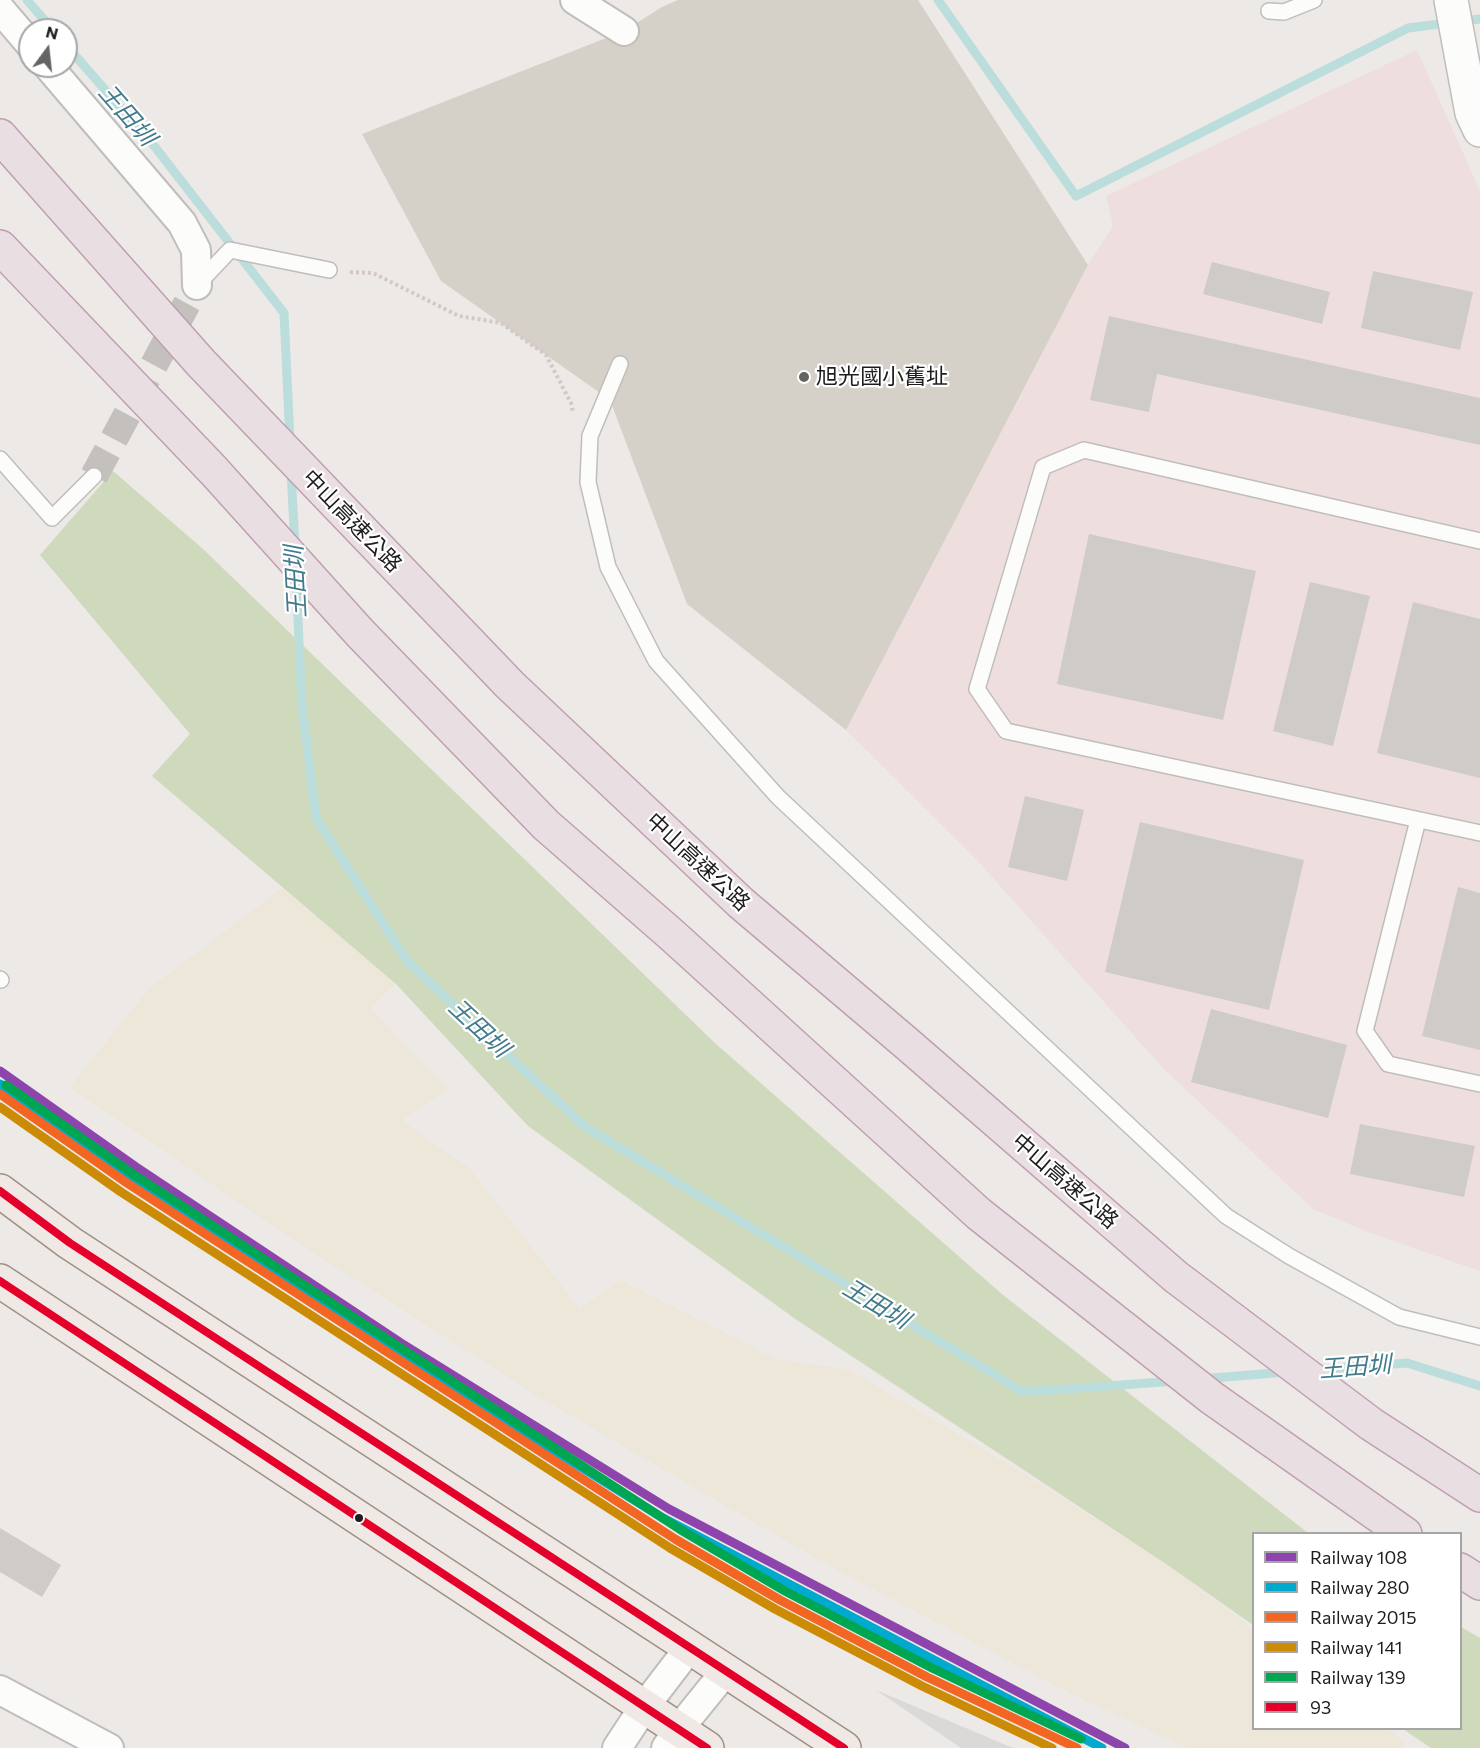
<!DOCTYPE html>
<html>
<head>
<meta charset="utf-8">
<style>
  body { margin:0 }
  #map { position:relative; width:1480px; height:1748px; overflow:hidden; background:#ece9e6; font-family:Commissioner,sans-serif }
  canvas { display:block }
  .legend { position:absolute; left:1252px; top:1532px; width:210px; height:198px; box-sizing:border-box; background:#fff; border:2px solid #a5a5a5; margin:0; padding:8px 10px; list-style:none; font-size:18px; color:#1d1d1d }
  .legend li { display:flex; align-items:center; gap:12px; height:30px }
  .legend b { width:30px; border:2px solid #a5a5a5 }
  .north { position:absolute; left:18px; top:18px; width:60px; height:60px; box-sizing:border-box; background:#fff; border:2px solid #a5a5a5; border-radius:50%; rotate:15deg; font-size:16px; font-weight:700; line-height:24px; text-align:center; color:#1d1d1d }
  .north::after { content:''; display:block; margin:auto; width:21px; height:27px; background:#656463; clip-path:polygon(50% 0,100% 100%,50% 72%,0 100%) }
</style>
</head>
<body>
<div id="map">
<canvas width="1480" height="1748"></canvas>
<ul class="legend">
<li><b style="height:8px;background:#8e44ad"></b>Railway 108</li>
<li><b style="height:8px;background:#00a9ce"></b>Railway 280</li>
<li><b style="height:8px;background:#f26522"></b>Railway 2015</li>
<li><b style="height:8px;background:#cb8b06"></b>Railway 141</li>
<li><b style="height:8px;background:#00a651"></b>Railway 139</li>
<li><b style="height:8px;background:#e4002b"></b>93</li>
</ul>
<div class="north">N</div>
</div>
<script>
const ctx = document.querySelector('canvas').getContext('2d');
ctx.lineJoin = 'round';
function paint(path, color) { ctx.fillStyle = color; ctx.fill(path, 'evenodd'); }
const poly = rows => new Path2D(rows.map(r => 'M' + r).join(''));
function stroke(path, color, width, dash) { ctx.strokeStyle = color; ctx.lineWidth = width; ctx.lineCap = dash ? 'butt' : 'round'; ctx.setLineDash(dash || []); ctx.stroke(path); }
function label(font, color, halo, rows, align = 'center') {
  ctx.font = font + ' Commissioner,"Noto Sans TC",sans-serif'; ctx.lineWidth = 4.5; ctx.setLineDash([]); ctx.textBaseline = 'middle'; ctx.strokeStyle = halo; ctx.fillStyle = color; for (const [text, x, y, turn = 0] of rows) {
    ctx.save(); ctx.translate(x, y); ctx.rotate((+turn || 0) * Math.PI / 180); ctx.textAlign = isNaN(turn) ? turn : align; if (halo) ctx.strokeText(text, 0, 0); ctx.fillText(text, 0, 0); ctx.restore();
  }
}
const residential = poly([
  [876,1690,1013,1748,961,1748]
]);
const military = poly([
  [1417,50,1480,191,1480,1271,1370,1233,1313,1209,1163,1068,975,858,846,730,1088,265,1113,226,1106,196]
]);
const construction = poly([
  [678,0,918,0,1088,265,846,730,687,604,610,400,441,281,362,134,624,31,662,7]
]);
const farmland = poly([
  [282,888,396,984,370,1008,447,1089,401,1120,470,1169,580,1309,620,1280,776,1359,850,1370,1021,1472,1169,1566,1253,1629,1254,1728,1388,1729,1404,1741,1401,1748,1188,1748,1066,1691,828,1565,539,1397,297,1242,70,1087,149,989]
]);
const forest = poly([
  [113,471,203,549,716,1044,1003,1295,1308,1533,1254,1534,1253,1625,1169,1566,794,1318,528,1126,396,984,152,776,190,734,40,555],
  [1461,1627,1480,1638,1480,1748,1431,1748,1403,1729,1460,1728]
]);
const stream = poly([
  [27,0,53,30],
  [938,0,1076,196,1408,28,1480,19],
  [66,45,155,147,284,313,290,442],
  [291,471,295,547],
  [296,576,302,706,316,818,407,961,584,1126,1023,1392,1176,1381],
  [1315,1370,1407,1363,1480,1386],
  [1201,1379,1286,1372]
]);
const building = poly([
  [1212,262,1330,292,1322,324,1203,294],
  [1373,271,1473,292,1460,350,1361,328],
  [1109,316,1480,398,1480,445,1157,374,1149,412,1090,400],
  [1089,534,1256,571,1223,720,1057,684],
  [1310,582,1370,596,1333,746,1273,731],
  [1413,602,1480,619,1480,778,1377,753],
  [1025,796,1084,810,1067,881,1008,867],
  [1140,822,1304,860,1269,1010,1105,972],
  [1458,887,1480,893,1480,1050,1422,1036],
  [1211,1009,1347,1045,1328,1118,1191,1082],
  [1360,1124,1475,1146,1464,1197,1350,1174],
  [0,1528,61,1565,42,1597,0,1572]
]);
const minorTunnel = poly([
  [94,476,197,285]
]);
const path = poly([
  [350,272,373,273,459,316,501,323,546,355,571,403,573,413]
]);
const service = poly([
  [1269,11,1284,12,1314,0],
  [197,285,230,250,329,270],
  [620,364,590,436,588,482,608,567,656,661,778,797,1226,1216,1289,1256,1399,1317,1480,1337],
  [0,459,52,518,94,476],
  [1480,541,1084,450,1043,467,977,689,1006,731,1480,833],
  [1418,820,1365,1031,1388,1064,1480,1084],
  [0,979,1,980]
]);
const minor = poly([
  [575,0,624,31],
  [0,9,30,44],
  [48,66,182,223,196,250,197,285],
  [0,1690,109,1748],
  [617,1748,644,1707,690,1647],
  [666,1748,678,1730,725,1672]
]);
const tertiary = poly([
  [1451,0,1472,113,1480,130]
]);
const primary = poly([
  [0,1191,70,1243,844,1748],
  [0,1281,707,1748]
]);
const motorway = poly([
  [0,136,201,363,510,685,741,903,905,1042,1176,1277,1371,1424,1480,1495],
  [0,247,214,471,360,633,546,825,673,936,979,1214,1212,1398,1405,1534],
  [1460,1570,1480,1583]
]);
const bus1 = poly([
  [0,1191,70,1243,844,1748],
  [0,1281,707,1748]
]);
const rail1 = poly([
  [0,1071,136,1167,401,1343,669,1509,1125,1748]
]);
const rail2 = poly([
  [0,1084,130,1176,395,1352,663,1518,1102,1748]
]);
const rail3 = poly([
  [0,1094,127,1183,675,1539,780,1600,927,1677,1077,1748]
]);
const rail4 = poly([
  [0,1107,121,1192,670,1548,775,1609,922,1686,1052,1748]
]);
const rail5 = poly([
  [6,1085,133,1174,681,1530,785,1591,932,1668,1081,1739]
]);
const markers = [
  [804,377,6,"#656463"],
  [359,1518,5,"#1d1d1d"]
];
const poiNames = [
  ["旭光國小舊址",816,377]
];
const streetNames = [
  ["中山高速公路",352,521,46],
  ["中山高速公路",698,862,43],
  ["中山高速公路",1065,1181,41]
];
const waterNames = [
  ["王田圳",127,115,49],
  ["王田圳",296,582,-93],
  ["王田圳",479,1028,43],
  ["王田圳",876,1304,31],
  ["王田圳",1355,1367,-4]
];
paint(residential, '#dbd9d8');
paint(military, '#eedfde');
paint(construction, '#d5d1c8');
paint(farmland, '#ece7d9');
paint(forest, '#cfd9bc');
stroke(stream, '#bbdedc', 9);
paint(building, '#cecbc9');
stroke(minorTunnel, '#c3c0be', 28, [28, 14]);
stroke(service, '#bfbebc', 18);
stroke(minor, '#bfbebc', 32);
stroke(tertiary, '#bfbebc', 36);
stroke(primary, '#a18f84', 36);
stroke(motorway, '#c09eb1', 36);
stroke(path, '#d5c7c9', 4, [3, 3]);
stroke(service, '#fcfcfb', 15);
stroke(minor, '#fcfcfb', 28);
stroke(tertiary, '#fcfcfb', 33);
stroke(primary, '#f0e8e4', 33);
stroke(motorway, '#e9dfe3', 33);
stroke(bus1, '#e4002b', 8);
stroke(rail1, '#8e44ad', 9);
stroke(rail2, '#00a9ce', 9);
stroke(rail3, '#f26522', 9);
stroke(rail4, '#cb8b06', 9);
stroke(rail5, '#00a651', 9);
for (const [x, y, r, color] of markers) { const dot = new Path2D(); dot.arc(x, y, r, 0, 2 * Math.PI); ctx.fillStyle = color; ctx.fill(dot); stroke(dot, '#fff', 2); }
label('22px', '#1d1d1d', '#fff', poiNames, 'left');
label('22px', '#1d1d1d', '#fff', streetNames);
label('italic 24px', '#427b8b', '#fff', waterNames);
</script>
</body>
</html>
